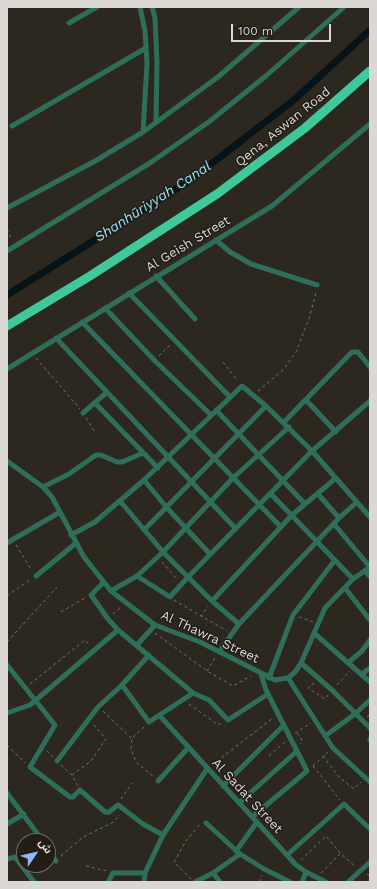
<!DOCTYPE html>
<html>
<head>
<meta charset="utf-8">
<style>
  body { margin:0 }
  #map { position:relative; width:377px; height:889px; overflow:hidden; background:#2c281f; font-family:"Work Sans","Noto Sans Arabic",sans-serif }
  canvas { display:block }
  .frame { position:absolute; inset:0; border:8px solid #dbd8d3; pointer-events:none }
  .north { position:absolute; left:16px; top:833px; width:40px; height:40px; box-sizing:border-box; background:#221e16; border:1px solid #6c6862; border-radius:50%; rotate:55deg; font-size:11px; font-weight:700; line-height:16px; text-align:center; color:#dbd8d3 }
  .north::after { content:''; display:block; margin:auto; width:14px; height:18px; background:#92b7fd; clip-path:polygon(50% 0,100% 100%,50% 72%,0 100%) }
  .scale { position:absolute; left:231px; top:24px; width:100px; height:18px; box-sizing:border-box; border:2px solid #dbd8d3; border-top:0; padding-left:5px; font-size:12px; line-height:14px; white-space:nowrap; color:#dbd8d3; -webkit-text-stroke:3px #221e16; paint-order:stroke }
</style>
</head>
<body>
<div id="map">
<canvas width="377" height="889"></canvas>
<div class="frame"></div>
<div class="north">ش</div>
<div class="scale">100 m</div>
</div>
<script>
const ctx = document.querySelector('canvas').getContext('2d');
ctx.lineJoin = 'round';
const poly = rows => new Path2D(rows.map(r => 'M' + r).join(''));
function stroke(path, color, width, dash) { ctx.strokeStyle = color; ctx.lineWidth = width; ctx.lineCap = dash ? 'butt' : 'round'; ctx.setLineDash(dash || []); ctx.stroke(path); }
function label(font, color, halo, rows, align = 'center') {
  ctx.font = font + ' "Work Sans",sans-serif'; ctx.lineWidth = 3; ctx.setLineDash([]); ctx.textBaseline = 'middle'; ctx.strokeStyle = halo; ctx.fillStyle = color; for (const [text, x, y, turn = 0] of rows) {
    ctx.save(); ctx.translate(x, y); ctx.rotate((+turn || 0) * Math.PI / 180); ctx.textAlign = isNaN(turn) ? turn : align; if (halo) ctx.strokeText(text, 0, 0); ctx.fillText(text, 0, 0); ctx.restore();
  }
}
const canal = poly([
  [7,295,189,181,294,100,370,30]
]);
const path = poly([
  [7,229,12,240],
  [159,356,171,344],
  [36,358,80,409],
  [223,362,238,381],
  [258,391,283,370,296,352,310,316,316,292],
  [86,418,94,431],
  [16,545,32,571],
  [162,562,177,579],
  [7,596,31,579],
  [174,600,227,631],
  [61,612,85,598],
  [113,614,121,607],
  [201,617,208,606],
  [299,617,313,622],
  [155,633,207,671,233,686,251,676],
  [7,642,57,587],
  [207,671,216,656],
  [314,683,308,688,325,699,328,695],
  [30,684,85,640,90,646],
  [337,685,350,671],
  [189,704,218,725,222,723],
  [103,711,131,738],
  [367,717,370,714],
  [144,727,132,738,131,749,136,762,154,777],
  [295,733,311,723],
  [297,733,302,740,300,744],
  [7,745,25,763],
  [47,751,53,757],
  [269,756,285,742],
  [323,756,339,777,354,789,361,782],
  [61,765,72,775,78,786],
  [212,765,273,718],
  [313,766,340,800],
  [313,766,328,752],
  [72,775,91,761,106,739,93,724],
  [121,799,132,783],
  [61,856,83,837,112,823,120,815],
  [301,860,326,836,341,854,356,867],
  [86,866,107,871],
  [321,873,340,854],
  [367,874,370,876],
  [191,879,174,862,186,841,200,824],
  [260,882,262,875]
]);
const street = poly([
  [140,7,145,31,147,63,143,132],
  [152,7,155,18,157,62,156,122],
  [69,23,97,7],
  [12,126,146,48],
  [7,208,97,160,143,132,218,77,299,7],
  [216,240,230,252,251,264,317,285],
  [7,251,150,163,210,121,267,75,344,7],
  [156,276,195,319],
  [129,293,230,397],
  [105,308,154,360,211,415],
  [82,322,281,527],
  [56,338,236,529],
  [7,369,272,206,370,124],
  [306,400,336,432],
  [95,403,158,468],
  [216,410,305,504],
  [83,413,106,393],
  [284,422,352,352,358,352,370,367],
  [7,461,43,487,52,497,84,557,111,591,155,625,200,642,275,680,288,678,295,672,301,663,325,608,353,579,370,567],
  [144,480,167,508,210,554],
  [43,487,69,474,96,455,101,455,117,462,122,462,143,453],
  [271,494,353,579],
  [120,501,163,552,212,601,239,624],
  [339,518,357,502],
  [334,524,370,567],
  [144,530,266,406],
  [71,535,95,522,144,480,242,386,266,406,312,451,370,517],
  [7,543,60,512],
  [365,571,370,577],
  [36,576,75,544],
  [137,576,170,597,188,577,312,451,370,401],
  [103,583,91,595,108,619,118,630,193,693,209,700,228,720,268,694],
  [345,588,370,620],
  [111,591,137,576,163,552,233,478,289,427],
  [212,601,292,515,336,478],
  [314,633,370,682],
  [137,645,155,625],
  [219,652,239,624,339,518,318,494],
  [349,662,362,651,370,640],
  [301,663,332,690,370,728],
  [7,665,55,725,30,767,70,797,73,797,80,790,105,812,109,812,118,805,143,824,163,835],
  [362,674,370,668],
  [269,678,293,615,335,560],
  [288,678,333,748,370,782],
  [122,685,149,722,193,693],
  [7,713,30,705,118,630],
  [160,716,296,865,306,872,326,882],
  [325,736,355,714,370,700],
  [370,739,370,740],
  [57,761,98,707,122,685,149,655],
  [158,781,188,748],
  [223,786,283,726],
  [7,793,43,841],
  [239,803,297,751],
  [252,817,307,771,266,690,261,674],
  [206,823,240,854,264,869,290,882],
  [7,824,24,814],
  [48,849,56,861],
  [236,851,257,822],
  [287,855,344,804,370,829],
  [7,859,15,857,34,882],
  [213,873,220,882],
  [108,882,113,873,145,873],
  [144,882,145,873,163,835,207,769],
  [195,882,213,873,240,854],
  [302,882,306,872],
  [348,882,370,862]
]);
const highway = poly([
  [7,326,90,276,217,194,305,128,370,71]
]);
const streetNames = [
  ["Qena, Aswan Road",283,127,-39],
  ["Al Geish Street",188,244,-31],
  ["Al Thawra Street",210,637,25],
  ["Al Sadat Street",247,796,47]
];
const waterNames = [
  ["Shanhūriyyah Canal",153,202,-33]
];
stroke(canal, '#061418', 7);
stroke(path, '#75716a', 1, [3, 3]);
stroke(street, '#2f6e58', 5);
stroke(highway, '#40c89d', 9);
label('13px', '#dbd8d3', '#221e16', streetNames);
label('italic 14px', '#95e2f9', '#221e16', waterNames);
</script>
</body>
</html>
